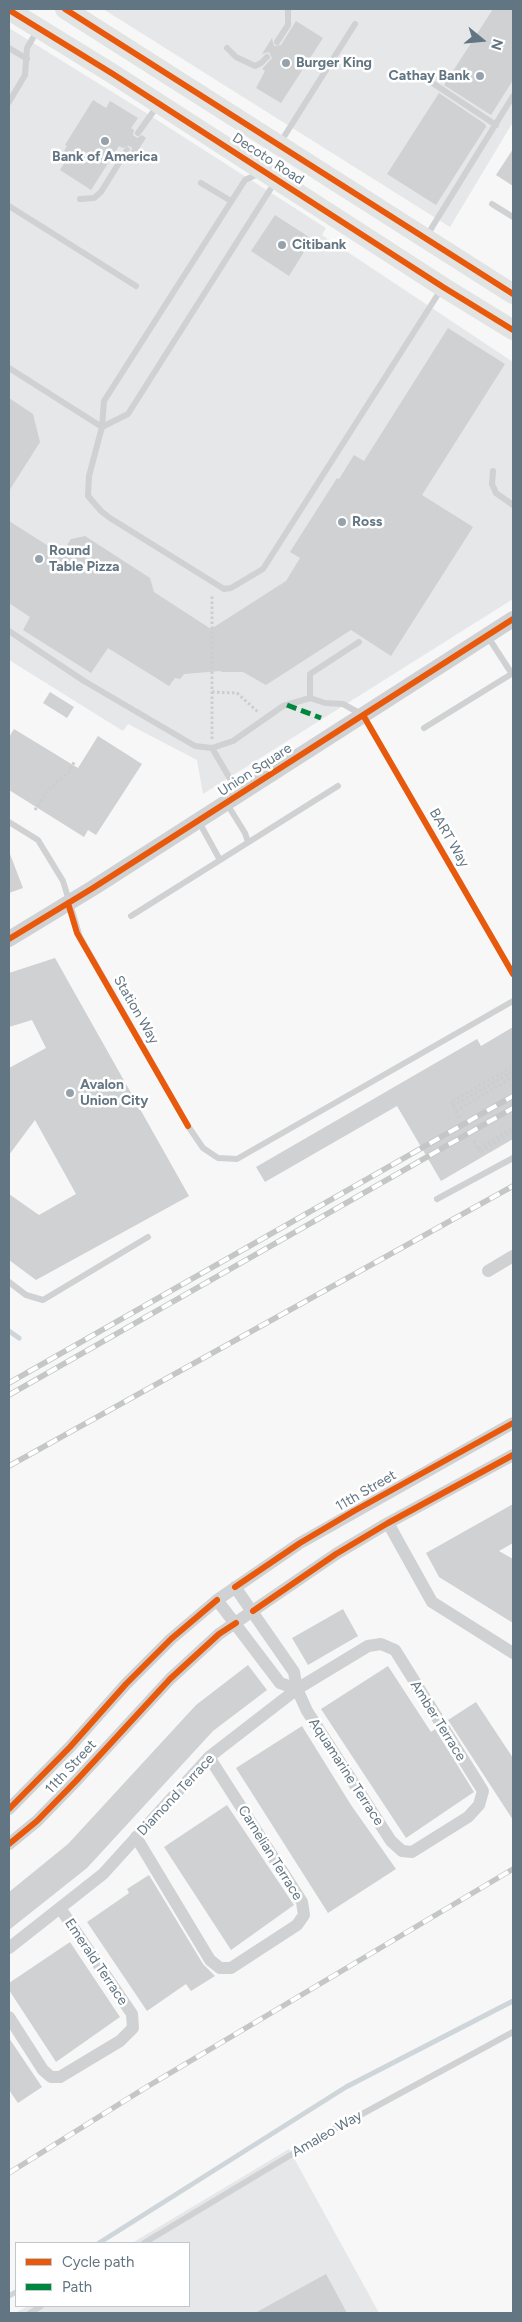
<!DOCTYPE html>
<html>
<head>
<meta charset="utf-8">
<style>
  body { margin:0 }
  #map { position:relative; width:522px; height:2322px; overflow:hidden; background:#f7f7f7; font-family:Figtree,sans-serif }
  canvas { display:block }
  .frame { position:absolute; inset:0; border:10px solid #627582; pointer-events:none }
  .legend { position:absolute; left:15px; top:2242px; width:175px; height:65px; box-sizing:border-box; background:#fff; border:1px solid #c0c8cd; margin:0; padding:6px 9px; list-style:none; font-size:15px; color:#627582 }
  .legend li { display:flex; align-items:center; gap:10px; height:25px }
  .legend b { width:25px; border:1px solid #c0c8cd }
  .north { position:absolute; left:457px; top:15px; width:50px; height:50px; -webkit-text-stroke:4px #fff; paint-order:stroke; rotate:107deg; font-size:14px; font-weight:700; line-height:20px; text-align:center; color:#627582 }
  .north::after { content:''; display:block; margin:auto; width:18px; height:22px; background:#627582; clip-path:polygon(50% 0,100% 100%,50% 72%,0 100%) }
</style>
</head>
<body>
<div id="map">
<canvas width="522" height="2322"></canvas>
<div class="frame"></div>
<ul class="legend">
<li><b style="height:6px;background:#e8590c"></b>Cycle path</li>
<li><b style="height:6px;background:#00873e"></b>Path</li>
</ul>
<div class="north">N</div>
</div>
<script>
const ctx = document.querySelector('canvas').getContext('2d');
ctx.lineJoin = 'round';
function paint(path, color) { ctx.fillStyle = color; ctx.fill(path, 'evenodd'); }
const poly = rows => new Path2D(rows.map(r => 'M' + r).join(''));
function stroke(path, color, width, dash) { ctx.strokeStyle = color; ctx.lineWidth = width; ctx.lineCap = dash ? 'butt' : 'round'; ctx.setLineDash(dash || []); ctx.stroke(path); }
function label(font, color, halo, rows, align = 'center') {
  ctx.font = font + ' Figtree,sans-serif'; ctx.lineWidth = 5; ctx.setLineDash([]); ctx.textBaseline = 'middle'; ctx.strokeStyle = halo; ctx.fillStyle = color; for (const [text, x, y, turn = 0] of rows) {
    ctx.save(); ctx.translate(x, y); ctx.rotate((+turn || 0) * Math.PI / 180); ctx.textAlign = isNaN(turn) ? turn : align; if (halo) ctx.strokeText(text, 0, 0); ctx.fillText(text, 0, 0); ctx.restore();
  }
}
const built = poly([
  [103,9,513,9,513,122,450,227],
  [9,28,143,111,326,228,322,235,513,362,513,599,203,794,197,760,128,724,123,731,9,660],
  [289,2149,379,2313,15,2313,28,2306,189,2306,189,2243,132,2243]
]);
const stream = poly([
  [9,1331,19,1338],
  [99,2243,346,2087,513,2001],
  [9,2296,16,2292]
]);
const building = poly([
  [493,9,513,9,513,80,491,115,444,85],
  [296,21,323,38,281,103,256,88,265,71,262,69,272,58,269,52,262,54,272,38,274,46,281,45],
  [439,93,485,124,486,127,436,205,387,174],
  [93,100,106,108,110,101,138,118,131,128,134,130,133,135,137,138,142,135,146,138,135,155,131,153,132,148,129,146,123,148,119,146,91,190,60,170,66,160,60,157,67,146,65,145],
  [513,149,513,186,496,175],
  [275,215,312,239,289,276,251,251],
  [448,328,505,364,422,495,473,527,391,656,351,630,266,685,243,672,221,672,221,671,184,674,180,679,175,678,169,686,108,648,91,673,23,630,30,617,9,603,9,521,61,554,71,539,85,536,150,578,154,592,211,629,286,581,300,558,290,552,337,478,339,479,354,455,364,461],
  [9,398,33,414,40,442,9,491],
  [50,692,74,707,67,718,43,703],
  [14,729,78,768,98,736,142,764,96,835,88,830,84,837,9,790,9,737],
  [10,854,23,888,9,893,9,855],
  [55,958,189,1196,36,1280,9,1260,9,1194,39,1215,76,1194,35,1120,9,1155,9,1068,46,1048,32,1020,9,1027,9,973],
  [513,1027,513,1139,441,1181,397,1106,265,1182,256,1167,477,1039,481,1046],
  [513,1504,513,1543,499,1551,513,1559,513,1623,439,1577,426,1553],
  [343,1609,358,1636,308,1665,292,1638],
  [248,1665,267,1690,213,1731,87,1868,9,1930,9,1892,68,1844,196,1705],
  [388,1666,431,1732,435,1729,474,1792,406,1838,321,1709],
  [476,1702,513,1758,513,1820,448,1720],
  [302,1726,351,1805,396,1869,328,1913,236,1768],
  [227,1805,294,1905,231,1950,164,1847],
  [149,1875,203,1964,215,1976,191,1991,186,1984,147,2011,87,1922,129,1893,127,1889],
  [70,1942,120,2017,56,2062,9,1990,9,1983],
  [9,2038,42,2087,18,2103,9,2090],
  [326,2274,347,2313,255,2313]
]);
const path = poly([
  [212,692,237,693,258,712],
  [212,739,212,595],
  [35,810,49,789,70,771,75,760],
  [453,1106,512,1072],
  [456,1111,513,1077],
  [459,1118,451,1102,510,1068],
  [474,1141,478,1149,513,1128],
  [478,1149,480,1152,513,1132]
]);
const service = poly([
  [277,42,288,25,288,9],
  [9,48,27,59],
  [227,48,236,57,255,66,261,63,267,57],
  [419,74,496,125],
  [9,102,25,75,27,48,37,31],
  [138,133,158,105],
  [280,143,355,24],
  [260,173,245,180,104,401,102,427,89,476,88,496,101,511,110,518,224,589,231,588,263,569,442,288],
  [201,183,231,201],
  [80,199,94,198,101,192,127,150],
  [492,204,513,217],
  [9,206,136,286],
  [426,237,513,96],
  [9,368,102,427],
  [102,427,128,414,275,182],
  [493,471,492,484,496,493,513,505],
  [9,631,84,681,195,746,212,748,233,741,283,706,310,698,325,703,343,704,363,715,513,974],
  [488,637,512,674],
  [310,698,310,674,359,642],
  [424,728,513,673],
  [212,748,239,794],
  [227,804,245,833,248,842],
  [9,822,38,840,63,881,80,937,188,1126,203,1148,218,1158,237,1159,513,1001],
  [199,822,220,860],
  [131,916,338,786],
  [437,1199,513,1158],
  [9,1282,26,1295,43,1300,148,1237],
  [144,2243,329,2132,513,2032],
  [30,2313,41,2306]
]);
const minor = poly([
  [488,1271,513,1256],
  [388,1523,432,1602,513,1653],
  [217,1600,280,1683,297,1689],
  [9,1809,70,1747,126,1684,171,1639,217,1600,300,1543,513,1423],
  [136,1837,210,1960,220,1968,231,1968,297,1925,304,1915,302,1902,209,1757],
  [9,1844,37,1821,76,1781,170,1679,219,1634,336,1554,388,1523,513,1455],
  [9,1948,103,1874,209,1757,297,1689,368,1646,381,1644,395,1650,483,1791,479,1805,468,1817,412,1852,402,1851,391,1841,307,1711,297,1689,294,1672,235,1587],
  [9,2017,43,2070,51,2077,60,2077,120,2041,133,2028,132,2014,60,1908]
]);
const tertiary = poly([
  [9,939,93,888,513,619]
]);
const primary = poly([
  [65,9,513,294],
  [9,10,113,74,443,287,513,330]
]);
const rail = poly([
  [9,1383,513,1096],
  [9,1395,513,1108],
  [9,1466,513,1186],
  [9,2173,145,2088,513,1869]
]);
const quiet = poly([
  [287,705,321,718]
]);
const cycleway = poly([
  [65,9,513,294],
  [9,10,113,74,443,287,513,330],
  [363,715,513,974],
  [68,903,77,933,188,1126],
  [9,939,93,888,513,619],
  [235,1587,300,1543,354,1511,513,1423],
  [253,1611,336,1554,388,1523,513,1455],
  [9,1809,70,1747,126,1684,171,1639,217,1600],
  [9,1844,37,1821,76,1781,170,1679,219,1634,236,1623]
]);
const markers = [
  [286,63,5,"#96a2ab"],
  [480,76,5,"#96a2ab"],
  [105,141,5,"#96a2ab"],
  [282,245,5,"#96a2ab"],
  [342,522,5,"#96a2ab"],
  [39,559,5,"#96a2ab"],
  [70,1093,5,"#96a2ab"]
];
const poiNames = [
  ["Burger King",296,63],
  ["Cathay Bank",470,76,"right"],
  ["Bank of America",105,157,"center"],
  ["Citibank",292,245],
  ["Ross",352,522],
  ["Round",49,551],
  ["Table Pizza",49,567],
  ["Avalon",80,1085],
  ["Union City",80,1101]
];
const streetNames = [
  ["Decoto Road",268,159,33],
  ["Union Square",255,770,-33],
  ["BART Way",449,838,60],
  ["Station Way",136,1010,60],
  ["11th Street",366,1491,-30],
  ["Amber Terrace",438,1721,58],
  ["11th Street",71,1767,-47],
  ["Aquamarine Terrace",346,1772,57],
  ["Diamond Terrace",176,1795,-47],
  ["Carnelian Terrace",270,1853,58],
  ["Emerald Terrace",96,1962,56],
  ["Amaleo Way",327,2134,-30]
];
paint(built, '#e6e7e8');
stroke(stream, '#ced6d9', 5);
paint(building, '#cfd1d2');
stroke(path, '#cccdce', 3, [2.5, 2.5]);
stroke(service, '#cfd1d2', 6);
stroke(minor, '#cfd1d2', 12);
stroke(tertiary, '#cfd1d2', 16);
stroke(primary, '#e2e3e3', 20);
stroke(rail, '#c5c7c7', 5.5);
stroke(rail, '#fff', 4, [11]);
stroke(quiet, '#00873e', 5, [10, 5]);
stroke(cycleway, '#e8590c', 6);
for (const [x, y, r, color] of markers) { const dot = new Path2D(); dot.arc(x, y, r, 0, 2 * Math.PI); ctx.fillStyle = color; ctx.fill(dot); stroke(dot, '#fff', 2); }
label('bold 14px', '#627582', '#fff', poiNames, 'left');
label('14px', '#627582', '#fff', streetNames);
</script>
</body>
</html>
